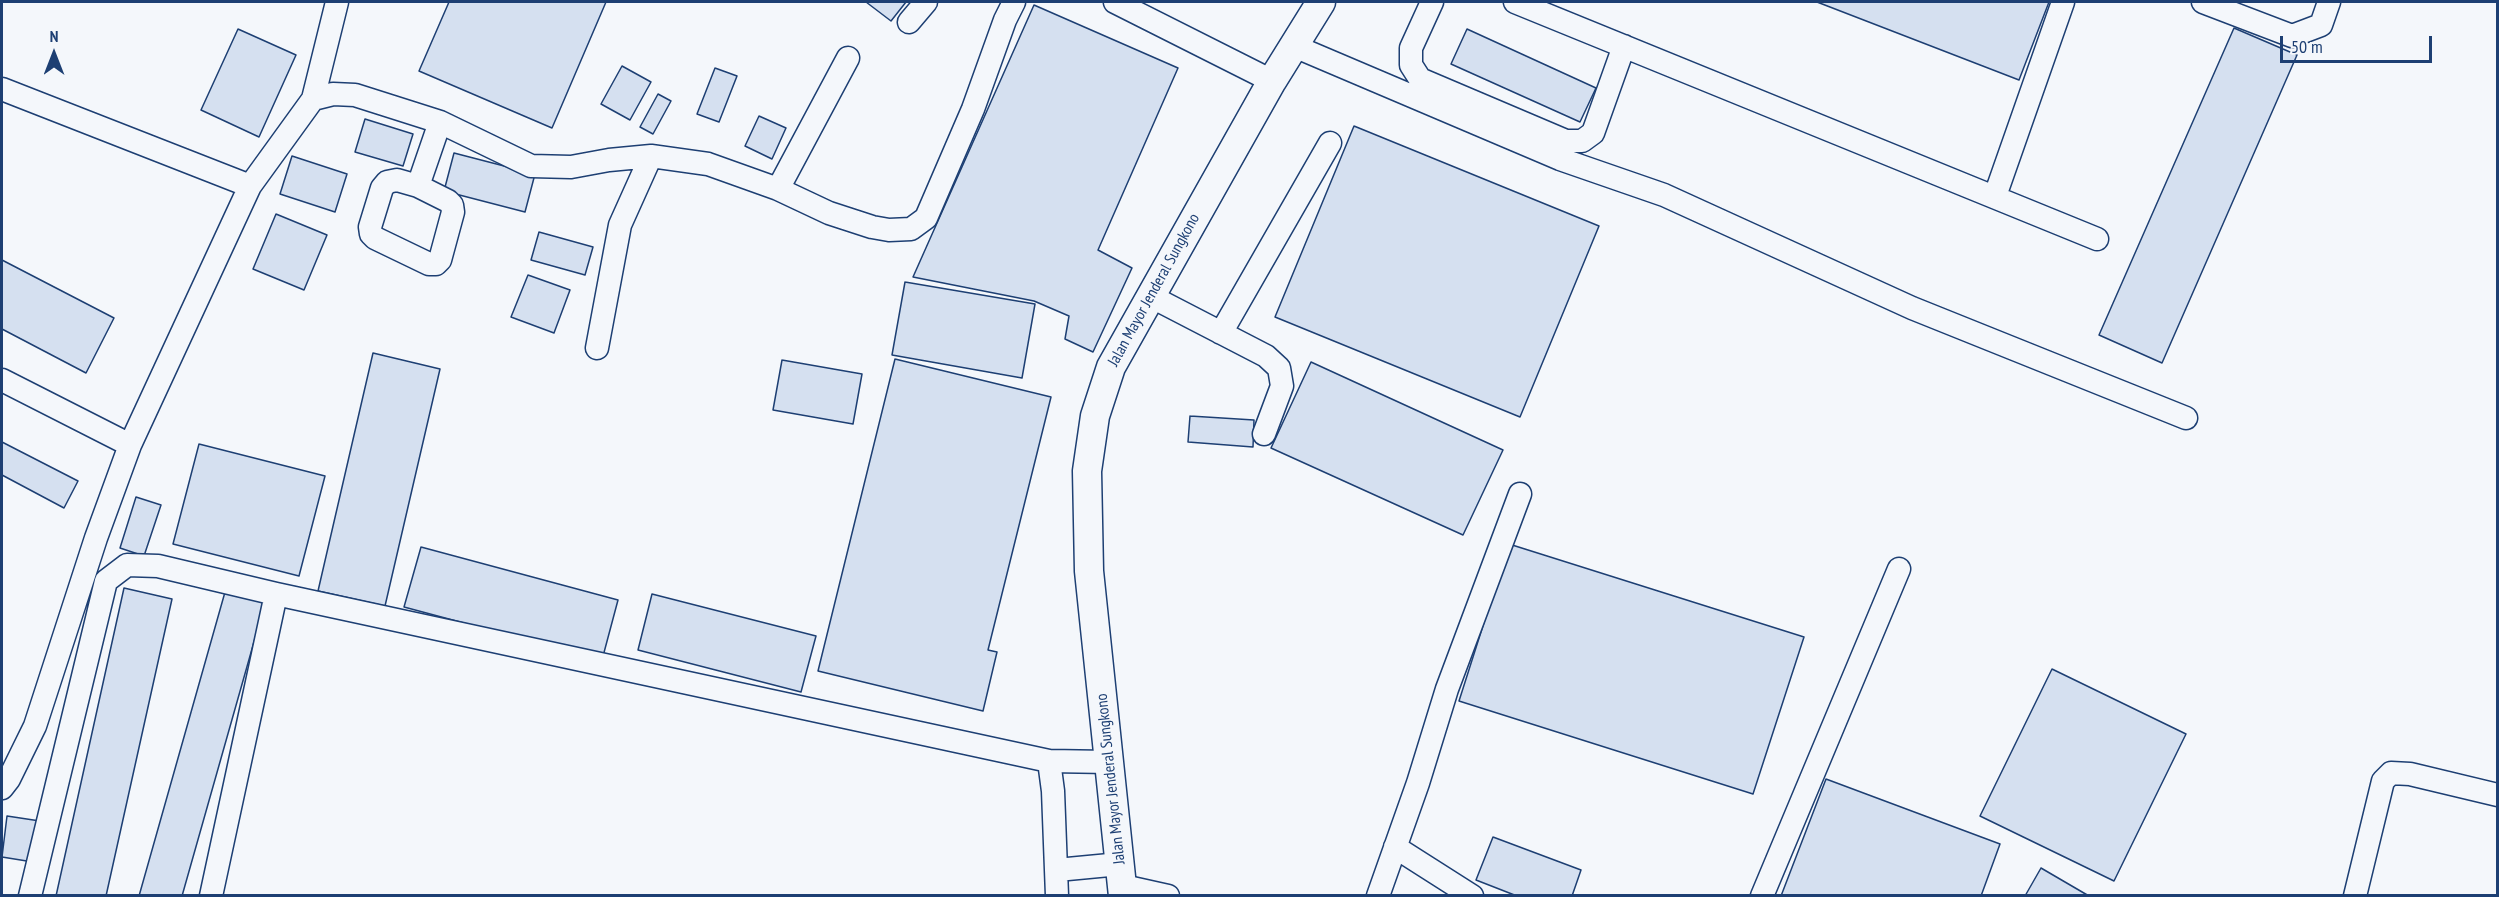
<!DOCTYPE html>
<html>
<head>
<meta charset="utf-8">
<style>
  body { margin:0 }
  #map { position:relative; width:2499px; height:897px; overflow:hidden; background:#f4f7fb; font-family:"PT Sans Narrow",sans-serif }
  canvas { display:block }
  .frame { position:absolute; inset:0; border:3px solid #1d3f73; pointer-events:none }
  .north { position:absolute; left:24px; top:24px; width:60px; height:60px; -webkit-text-stroke:4px #f4f7fb; paint-order:stroke; rotate:0deg; font-size:16px; font-weight:700; line-height:24px; text-align:center; color:#1d3f73 }
  .north::after { content:''; display:block; margin:auto; width:21px; height:27px; background:#1d3f73; clip-path:polygon(50% 0,100% 100%,50% 72%,0 100%) }
  .scale { position:absolute; left:2280px; top:36px; width:152px; height:27px; box-sizing:border-box; border:3px solid #1d3f73; border-top:0; padding-left:8px; font-size:18px; line-height:21px; white-space:nowrap; color:#1d3f73; -webkit-text-stroke:4px #f4f7fb; paint-order:stroke }
</style>
</head>
<body>
<div id="map">
<canvas width="2499" height="897"></canvas>
<div class="frame"></div>
<div class="north">N</div>
<div class="scale">50 m</div>
</div>
<script>
const ctx = document.querySelector('canvas').getContext('2d');
ctx.lineJoin = 'round';
function paint(path, color) { ctx.fillStyle = color; ctx.fill(path, 'evenodd'); }
const poly = rows => new Path2D(rows.map(r => 'M' + r).join(''));
function stroke(path, color, width, dash) { ctx.strokeStyle = color; ctx.lineWidth = width; ctx.lineCap = dash ? 'butt' : 'round'; ctx.setLineDash(dash || []); ctx.stroke(path); }
function label(font, color, halo, rows, align = 'center') {
  ctx.font = font + ' "PT Sans Narrow",sans-serif'; ctx.lineWidth = 4.5; ctx.setLineDash([]); ctx.textBaseline = 'middle'; ctx.strokeStyle = halo; ctx.fillStyle = color; for (const [text, x, y, turn = 0] of rows) {
    ctx.save(); ctx.translate(x, y); ctx.rotate((+turn || 0) * Math.PI / 180); ctx.textAlign = isNaN(turn) ? turn : align; if (halo) ctx.strokeText(text, 0, 0); ctx.fillText(text, 0, 0); ctx.restore();
  }
}
const building = poly([
  [449,2,606,2,552,128,419,71,449,2],
  [866,2,906,2,891,21,866,2],
  [1817,2,2049,2,2019,80,1817,2],
  [1034,5,1178,68,1098,250,1132,268,1093,352,1065,339,1069,316,1034,301,913,277,1034,5],
  [2234,28,2297,55,2162,363,2099,335,2234,28],
  [238,29,296,55,259,137,201,110,238,29],
  [1467,29,1596,88,1580,122,1451,64,1467,29],
  [622,66,651,82,630,120,601,104,622,66],
  [715,68,737,76,719,122,697,114,715,68],
  [658,94,671,101,653,134,640,127,658,94],
  [759,116,786,128,772,159,745,146,759,116],
  [365,119,413,134,403,166,355,152,365,119],
  [1354,126,1599,226,1520,417,1275,317,1354,126],
  [454,153,535,174,525,212,444,191,454,153],
  [292,156,347,174,335,212,280,194,292,156],
  [276,214,327,235,304,290,253,269,276,214],
  [539,232,593,247,585,275,531,260,539,232],
  [2,260,114,318,86,373,2,329,2,260],
  [528,275,570,290,554,333,511,317,528,275],
  [905,282,1035,304,1022,378,892,355,905,282],
  [373,353,440,369,385,606,318,591,373,353],
  [895,359,1051,397,988,650,997,652,983,711,818,671,895,359],
  [782,360,862,374,853,424,773,410,782,360],
  [1311,362,1503,450,1463,535,1271,448,1311,362],
  [1190,416,1254,420,1253,447,1188,442,1190,416],
  [2,442,78,481,64,508,2,475,2,442],
  [199,444,325,476,299,576,173,544,199,444],
  [136,497,161,505,144,556,120,548,136,497],
  [1509,544,1804,637,1753,794,1459,701,1509,544],
  [421,547,618,600,602,660,404,607,421,547],
  [227,585,267,596,182,896,139,896,227,585],
  [124,588,172,599,106,896,56,896,124,588],
  [652,594,816,636,801,692,638,650,652,594],
  [2052,669,2186,734,2114,881,1980,816,2052,669],
  [1826,779,2000,844,1981,896,1781,896,1826,779],
  [7,816,40,821,33,862,2,857,7,816],
  [1493,837,1581,870,1572,896,1517,896,1476,880,1493,837],
  [2041,868,2089,896,2025,896,2041,868]
]);
const minor = poly([
  [1115,2,1272,81],
  [1432,2,1411,48,1411,65,1420,79,1566,141,1582,141,1593,133,1624,46],
  [1515,2,2097,239],
  [2203,2,2292,36,2321,25,2329,2],
  [909,22,926,2],
  [1294,46,1560,159,1664,195,1912,308,2186,418],
  [2,89,250,186],
  [313,99,333,94,355,95,440,122,531,166,571,167,609,160,651,156,708,164,778,189,829,213,872,227,889,230,911,229,926,218,973,109,1005,20,1014,2],
  [418,186,448,201,452,205,453,212,440,260,436,264,429,264,375,238,371,234,370,227,382,188,387,182,397,180,418,186,440,122],
  [778,189,848,58],
  [1995,196,2063,2],
  [1150,296,1266,356,1279,368,1282,386,1264,434],
  [1221,333,1330,143],
  [597,348,620,225,651,156],
  [2,380,130,445],
  [1049,761,1109,762],
  [2,788,9,779,35,726,96,538,130,445,250,186,313,99,337,2],
  [1395,847,1472,896],
  [1057,870,1120,864],
  [1123,886,1168,896],
  [30,896,106,581,127,565,158,566,276,594,1049,761,1053,791,1057,896],
  [211,896,276,594],
  [1378,896,1418,783,1447,689,1520,494],
  [1762,896,1899,569],
  [2355,896,2383,781,2391,773,2410,774,2498,795]
]);
const major = poly([
  [1123,896,1089,571,1087,471,1095,416,1111,367,1272,81,1321,2]
]);
const streetNames = [
  ["Jalan Mayor Jenderal Sungkono",1154,290,-61],
  ["Jalan Mayor Jenderal Sungkono",1111,779,-96]
];
paint(building, '#d5e0f0');
stroke(building, '#1d3f73', 1.5);
stroke(minor, '#1d3f73', 25);
stroke(major, '#1d3f73', 31);
stroke(minor, '#f4f7fb', 22);
stroke(major, '#f4f7fb', 28);
label('16px', '#1d3f73', '#f4f7fb', streetNames);
</script>
</body>
</html>
